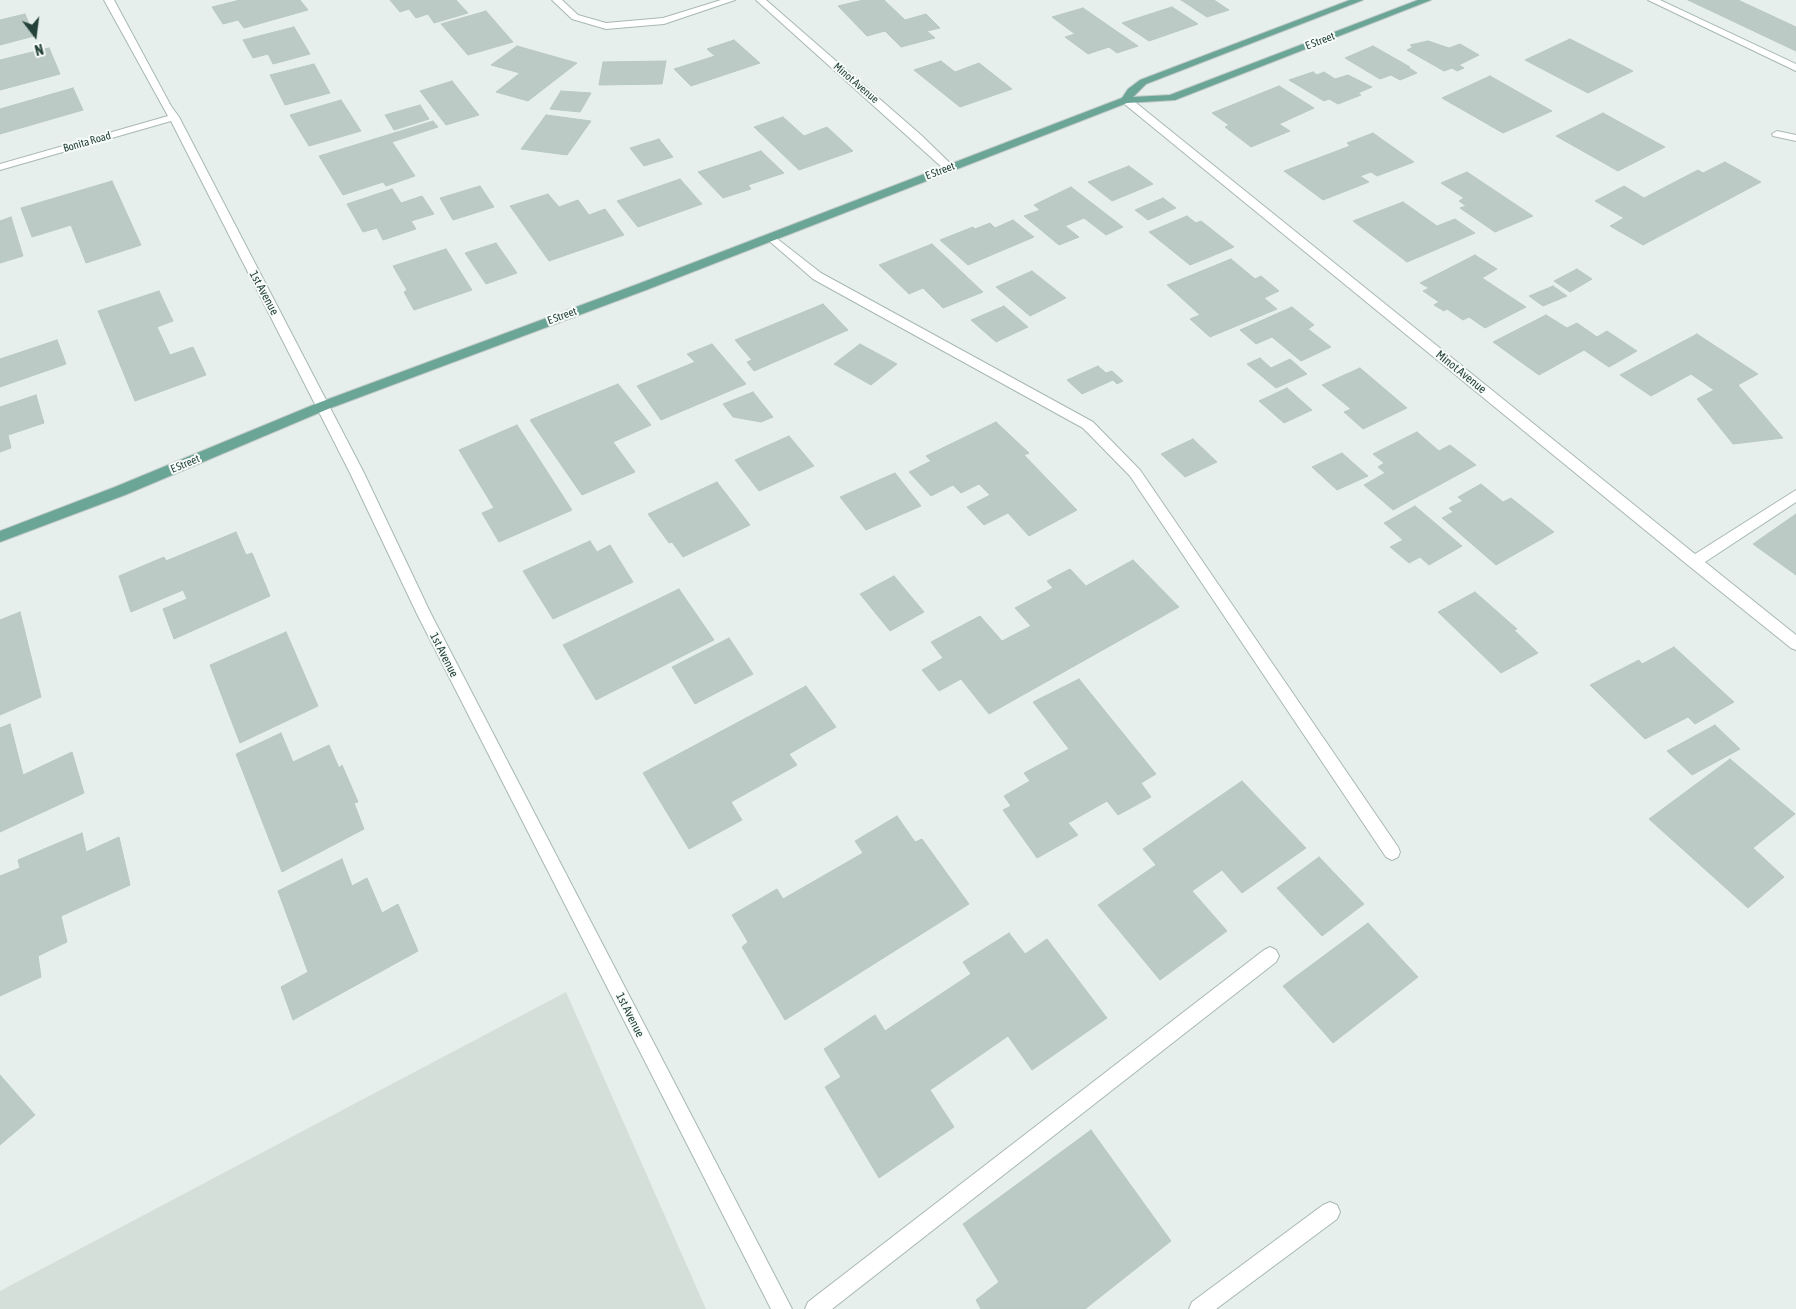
<!DOCTYPE html>
<html>
<head>
<meta charset="utf-8">
<style>
  body { margin:0 }
  #map { position:relative; width:1796px; height:1309px; overflow:hidden; background:#e6efeb; font-family:"Asap Condensed",sans-serif }
  canvas { display:block }
  .north { position:absolute; left:10px; top:10px; width:50px; height:50px; -webkit-text-stroke:4px #f7fbf9; paint-order:stroke; rotate:165deg; font-size:14px; font-weight:700; line-height:20px; text-align:center; color:#24423a }
  .north::after { content:''; display:block; margin:auto; width:18px; height:22px; background:#24423a; clip-path:polygon(50% 0,100% 100%,50% 72%,0 100%) }
</style>
</head>
<body>
<div id="map">
<canvas width="1796" height="1309"></canvas>
<div class="north">N</div>
</div>
<script>
const ctx = document.querySelector('canvas').getContext('2d');
ctx.lineJoin = 'round';
function paint(path, color) { ctx.fillStyle = color; ctx.fill(path, 'evenodd'); }
const poly = rows => new Path2D(rows.map(r => 'M' + r).join(''));
function stroke(path, color, width, dash) { ctx.strokeStyle = color; ctx.lineWidth = width; ctx.lineCap = dash ? 'butt' : 'round'; ctx.setLineDash(dash || []); ctx.stroke(path); }
function label(font, color, halo, rows, align = 'center') {
  ctx.font = font + ' "Asap Condensed",sans-serif'; ctx.lineWidth = 4; ctx.setLineDash([]); ctx.textBaseline = 'middle'; ctx.strokeStyle = halo; ctx.fillStyle = color; for (const [text, x, y, turn = 0] of rows) {
    ctx.save(); ctx.translate(x, y); ctx.rotate((+turn || 0) * Math.PI / 180); ctx.textAlign = isNaN(turn) ? turn : align; if (halo) ctx.strokeText(text, 0, 0); ctx.fillText(text, 0, 0); ctx.restore();
  }
}
const built = poly([
  [566,992,706,1309,0,1309,0,1291]
]);
const building = poly([
  [240,0,300,0,308,10,244,28,238,20,223,24,212,7,240,0],
  [390,0,456,0,468,13,434,23,428,14,416,18,409,9,400,12,390,0],
  [863,0,884,0,905,20,926,14,940,28,927,31,935,38,901,47,885,31,867,36,838,6,863,0],
  [1181,0,1214,0,1229,10,1207,17,1181,0],
  [1688,0,1738,0,1796,27,1796,51,1688,0],
  [1172,7,1198,24,1149,41,1122,23,1172,7],
  [1083,8,1138,46,1117,53,1109,47,1088,54,1065,37,1075,34,1052,17,1083,8],
  [486,11,513,42,468,55,441,24,486,11],
  [25,14,34,36,0,45,0,20,25,14],
  [294,27,310,54,273,64,268,54,253,58,243,40,294,27],
  [1570,39,1633,71,1588,93,1525,60,1570,39],
  [734,40,760,63,691,86,674,69,715,56,707,49,734,40],
  [1428,41,1449,48,1460,44,1479,55,1459,65,1464,68,1457,71,1452,68,1444,71,1407,50,1413,47,1410,45,1428,41],
  [517,46,577,63,528,101,496,92,520,73,491,65,517,46],
  [1373,46,1410,67,1408,67,1417,73,1400,80,1391,75,1380,79,1345,58,1373,46],
  [49,48,60,74,0,90,0,60,49,48],
  [666,61,662,84,599,85,603,62,666,61],
  [941,61,955,72,979,63,1012,89,960,107,914,70,941,61],
  [314,64,330,93,285,105,270,75,314,64],
  [1313,72,1317,75,1324,72,1335,79,1348,75,1372,87,1358,93,1361,95,1338,104,1329,99,1324,101,1289,80,1313,72],
  [1490,76,1552,111,1503,133,1442,98,1490,76],
  [452,81,479,115,446,125,420,91,452,81],
  [1279,86,1314,108,1279,124,1290,131,1251,147,1225,127,1229,125,1212,113,1279,86],
  [73,88,83,110,0,134,0,109,73,88],
  [561,91,591,93,580,112,550,109,561,91],
  [341,100,361,131,309,146,290,115,341,100],
  [420,105,429,119,394,130,385,115,420,105],
  [1603,113,1665,147,1618,171,1556,136,1603,113],
  [546,115,591,121,567,155,521,149,546,115],
  [783,117,804,136,827,127,853,151,799,170,754,127,783,117],
  [433,121,438,127,392,142,415,176,386,186,383,182,343,195,319,156,433,121],
  [1373,133,1414,162,1377,176,1371,172,1360,176,1369,182,1323,200,1284,171,1350,146,1347,143,1373,133],
  [659,139,673,157,644,166,630,148,659,139],
  [761,151,784,173,748,185,751,189,723,198,698,172,761,151],
  [1725,162,1761,182,1643,245,1610,226,1624,218,1595,201,1624,186,1644,198,1698,170,1703,173,1725,162],
  [1129,166,1153,184,1112,201,1088,182,1129,166],
  [1467,172,1533,216,1495,232,1460,208,1466,206,1459,201,1464,198,1441,183,1467,172],
  [680,179,702,204,638,227,617,201,680,179],
  [112,181,141,245,86,263,71,225,32,237,21,208,112,181],
  [480,186,494,207,453,220,440,198,480,186],
  [1071,187,1123,227,1106,235,1084,218,1065,226,1079,237,1059,245,1024,216,1040,210,1034,205,1071,187],
  [392,189,401,203,422,196,434,214,411,221,416,229,383,240,377,228,363,232,347,204,392,189],
  [548,194,559,207,578,200,589,215,605,209,624,235,549,261,510,206,548,194],
  [1163,198,1176,208,1148,220,1135,210,1163,198],
  [1403,202,1437,226,1455,219,1475,233,1407,262,1353,221,1403,202],
  [1187,216,1196,223,1201,221,1234,247,1190,265,1149,232,1187,216],
  [11,217,23,256,0,263,0,221,11,217],
  [1013,220,1034,237,968,265,940,240,973,227,975,229,990,223,995,228,1013,220],
  [496,243,517,273,486,284,465,253,496,243],
  [932,244,983,292,943,308,923,288,909,294,879,265,932,244],
  [446,249,472,290,414,310,404,292,407,290,393,266,446,249],
  [1475,255,1497,269,1482,278,1526,307,1485,328,1469,317,1463,320,1447,309,1444,311,1434,305,1439,302,1423,291,1429,288,1420,283,1475,255],
  [1231,259,1255,279,1261,276,1279,291,1264,298,1277,309,1210,337,1190,319,1200,315,1167,285,1231,259],
  [1577,269,1592,279,1570,292,1554,281,1577,269],
  [1032,271,1066,298,1030,316,996,287,1032,271],
  [1553,286,1567,296,1543,306,1529,296,1553,286],
  [159,291,173,321,157,327,170,355,193,347,206,375,135,401,98,311,159,291],
  [823,304,848,330,754,371,747,362,752,360,735,340,823,304],
  [1004,306,1028,327,996,342,971,320,1004,306],
  [1292,307,1314,325,1308,329,1331,347,1301,361,1272,337,1256,344,1240,330,1292,307],
  [1546,315,1567,328,1577,323,1597,337,1607,331,1637,351,1609,367,1584,350,1539,375,1493,342,1546,315],
  [1697,334,1758,374,1738,385,1783,438,1733,444,1697,399,1714,390,1691,374,1651,396,1620,375,1697,334],
  [57,340,66,364,0,387,0,359,57,340],
  [712,344,746,384,661,420,637,386,695,362,687,354,712,344],
  [860,344,897,364,871,385,834,364,860,344],
  [1260,358,1271,368,1290,359,1307,374,1276,388,1247,364,1260,358],
  [1098,366,1106,373,1112,371,1123,381,1117,384,1113,380,1082,394,1067,380,1098,366],
  [1360,368,1407,408,1363,429,1344,412,1351,409,1322,385,1360,368],
  [618,384,651,425,613,442,635,472,582,495,530,420,618,384],
  [1287,388,1312,410,1284,423,1259,401,1287,388],
  [753,392,773,417,761,422,733,417,723,404,753,392],
  [36,395,44,423,8,435,11,448,0,452,0,407,36,395],
  [996,422,1029,453,1024,455,1077,510,1029,536,1008,513,984,525,967,507,990,495,979,484,961,493,953,485,931,496,909,472,931,461,926,456,996,422],
  [517,425,572,510,499,542,482,513,494,508,459,450,517,425],
  [1417,432,1439,451,1450,445,1476,465,1393,510,1364,485,1385,473,1378,467,1384,463,1373,454,1417,432],
  [789,436,814,466,759,491,735,460,789,436],
  [1193,439,1217,462,1185,477,1161,454,1193,439],
  [1342,453,1368,476,1337,490,1312,467,1342,453],
  [895,473,921,506,866,530,840,497,895,473],
  [717,482,750,525,683,557,672,542,669,543,648,514,717,482],
  [1481,484,1503,502,1511,498,1554,532,1496,565,1442,518,1453,512,1449,508,1463,501,1458,497,1481,484],
  [1415,506,1462,546,1429,565,1420,557,1409,563,1390,547,1403,540,1384,523,1415,506],
  [1796,514,1796,575,1753,544,1796,514],
  [236,532,246,555,252,553,270,596,174,639,163,609,187,599,183,590,131,612,119,576,164,557,166,561,236,532],
  [590,541,597,552,610,545,633,582,553,619,523,571,590,541],
  [1133,560,1179,607,989,714,961,679,939,691,922,670,943,658,931,642,980,616,1002,641,1031,626,1015,608,1053,588,1047,581,1070,569,1086,586,1133,560],
  [894,576,924,612,890,631,860,594,894,576],
  [679,589,714,640,596,700,563,645,679,589],
  [1475,592,1517,629,1514,630,1538,653,1501,673,1438,612,1475,592],
  [20,612,41,697,0,715,0,620,20,612],
  [286,632,318,706,240,743,210,665,286,632],
  [729,638,753,674,695,704,672,667,729,638],
  [1674,647,1734,702,1695,724,1688,717,1645,739,1590,685,1639,660,1642,664,1674,647],
  [1079,679,1156,774,1141,783,1151,797,1118,815,1107,801,1068,823,1078,835,1037,858,1003,810,1011,806,1004,796,1030,781,1024,773,1069,749,1033,702,1079,679],
  [806,686,836,727,789,754,797,765,731,802,742,820,689,849,643,773,806,686],
  [10,724,23,775,72,752,84,793,0,832,0,728,10,724],
  [1715,725,1740,749,1692,775,1667,751,1715,725],
  [281,733,293,762,329,745,339,768,342,765,358,802,354,803,364,829,282,872,236,754,281,733],
  [1730,759,1795,814,1753,848,1784,877,1748,908,1649,819,1730,759],
  [1242,781,1306,848,1242,893,1222,870,1192,891,1227,931,1160,980,1098,905,1156,865,1143,849,1242,781],
  [897,816,915,842,922,839,969,904,785,1020,742,947,748,942,732,915,777,889,783,899,863,853,855,841,897,816],
  [82,833,86,852,119,837,130,885,61,916,67,942,38,956,41,977,0,996,0,876,20,868,18,860,82,833],
  [1319,857,1364,904,1322,936,1277,888,1319,857],
  [342,859,352,886,367,878,382,913,398,904,418,951,293,1020,281,987,308,972,278,891,342,859],
  [1368,923,1418,977,1333,1043,1283,986,1368,923],
  [1009,933,1025,954,1047,939,1107,1018,1032,1070,1008,1036,930,1090,954,1127,879,1178,825,1087,841,1077,824,1049,875,1015,885,1031,971,974,963,962,1009,933],
  [0,1075,35,1115,0,1145,0,1075],
  [1091,1130,1171,1241,1085,1309,981,1309,976,1300,999,1282,963,1224,1091,1130]
]);
const minor = poly([
  [104,0,114,0,171,106,179,117,364,473,431,614,792,1309,771,1309,417,614,350,473,171,121,0,170,0,164,168,116,104,0],
  [552,0,562,0,578,15,606,23,663,18,721,0,735,0,664,24,606,29,572,19,552,0],
  [756,0,766,0,921,135,953,166,953,170,945,170,756,0],
  [1648,0,1660,0,1796,64,1796,71,1648,0],
  [1122,98,1130,98,1695,554,1796,490,1796,502,1705,562,1796,635,1796,650,1791,648,1689,566,1122,102,1122,98],
  [1777,131,1796,135,1796,141,1773,136,1772,134,1777,131],
  [771,234,821,273,1093,422,1140,470,1398,847,1400,852,1398,857,1392,860,1386,857,1130,476,1083,428,813,279,767,239,767,235,771,234],
  [1270,947,1276,950,1279,956,1276,962,832,1309,805,1309,808,1302,1264,950,1270,947],
  [1330,1202,1337,1205,1340,1212,1337,1219,1216,1309,1189,1309,1192,1302,1323,1205,1330,1202]
]);
const major = poly([
  [1350,0,1363,0,1146,84,1133,97,1170,95,1418,0,1431,0,1175,100,1127,103,646,290,328,409,125,495,0,542,0,531,115,487,318,403,638,284,1122,98,1128,89,1140,80,1350,0]
]);
const farStreetnames = [
  ["E Street",1320,41,-21],
  ["Minot Avenue",856,83,41],
  ["Bonita Road",87,142,-16],
  ["E Street",940,171,-21],
  ["E Street",562,316,-20],
  ["E Street",185,464,-23]
];
const streetNames = [
  ["1st Avenue",264,293,62],
  ["Minot Avenue",1461,372,39],
  ["1st Avenue",444,655,63],
  ["1st Avenue",630,1015,63]
];
paint(built, '#d4dfda');
paint(building, '#bbcac4');
stroke(building, '#b8c9c2', 1);
stroke(minor, '#a8b8b2', 2);
stroke(major, '#c2cac8', 2);
paint(minor, '#fff');
paint(major, '#6aa596');
label('11px', '#24423a', '#f7fbf9', farStreetnames);
label('12px', '#24423a', '#f7fbf9', streetNames);
</script>
</body>
</html>
